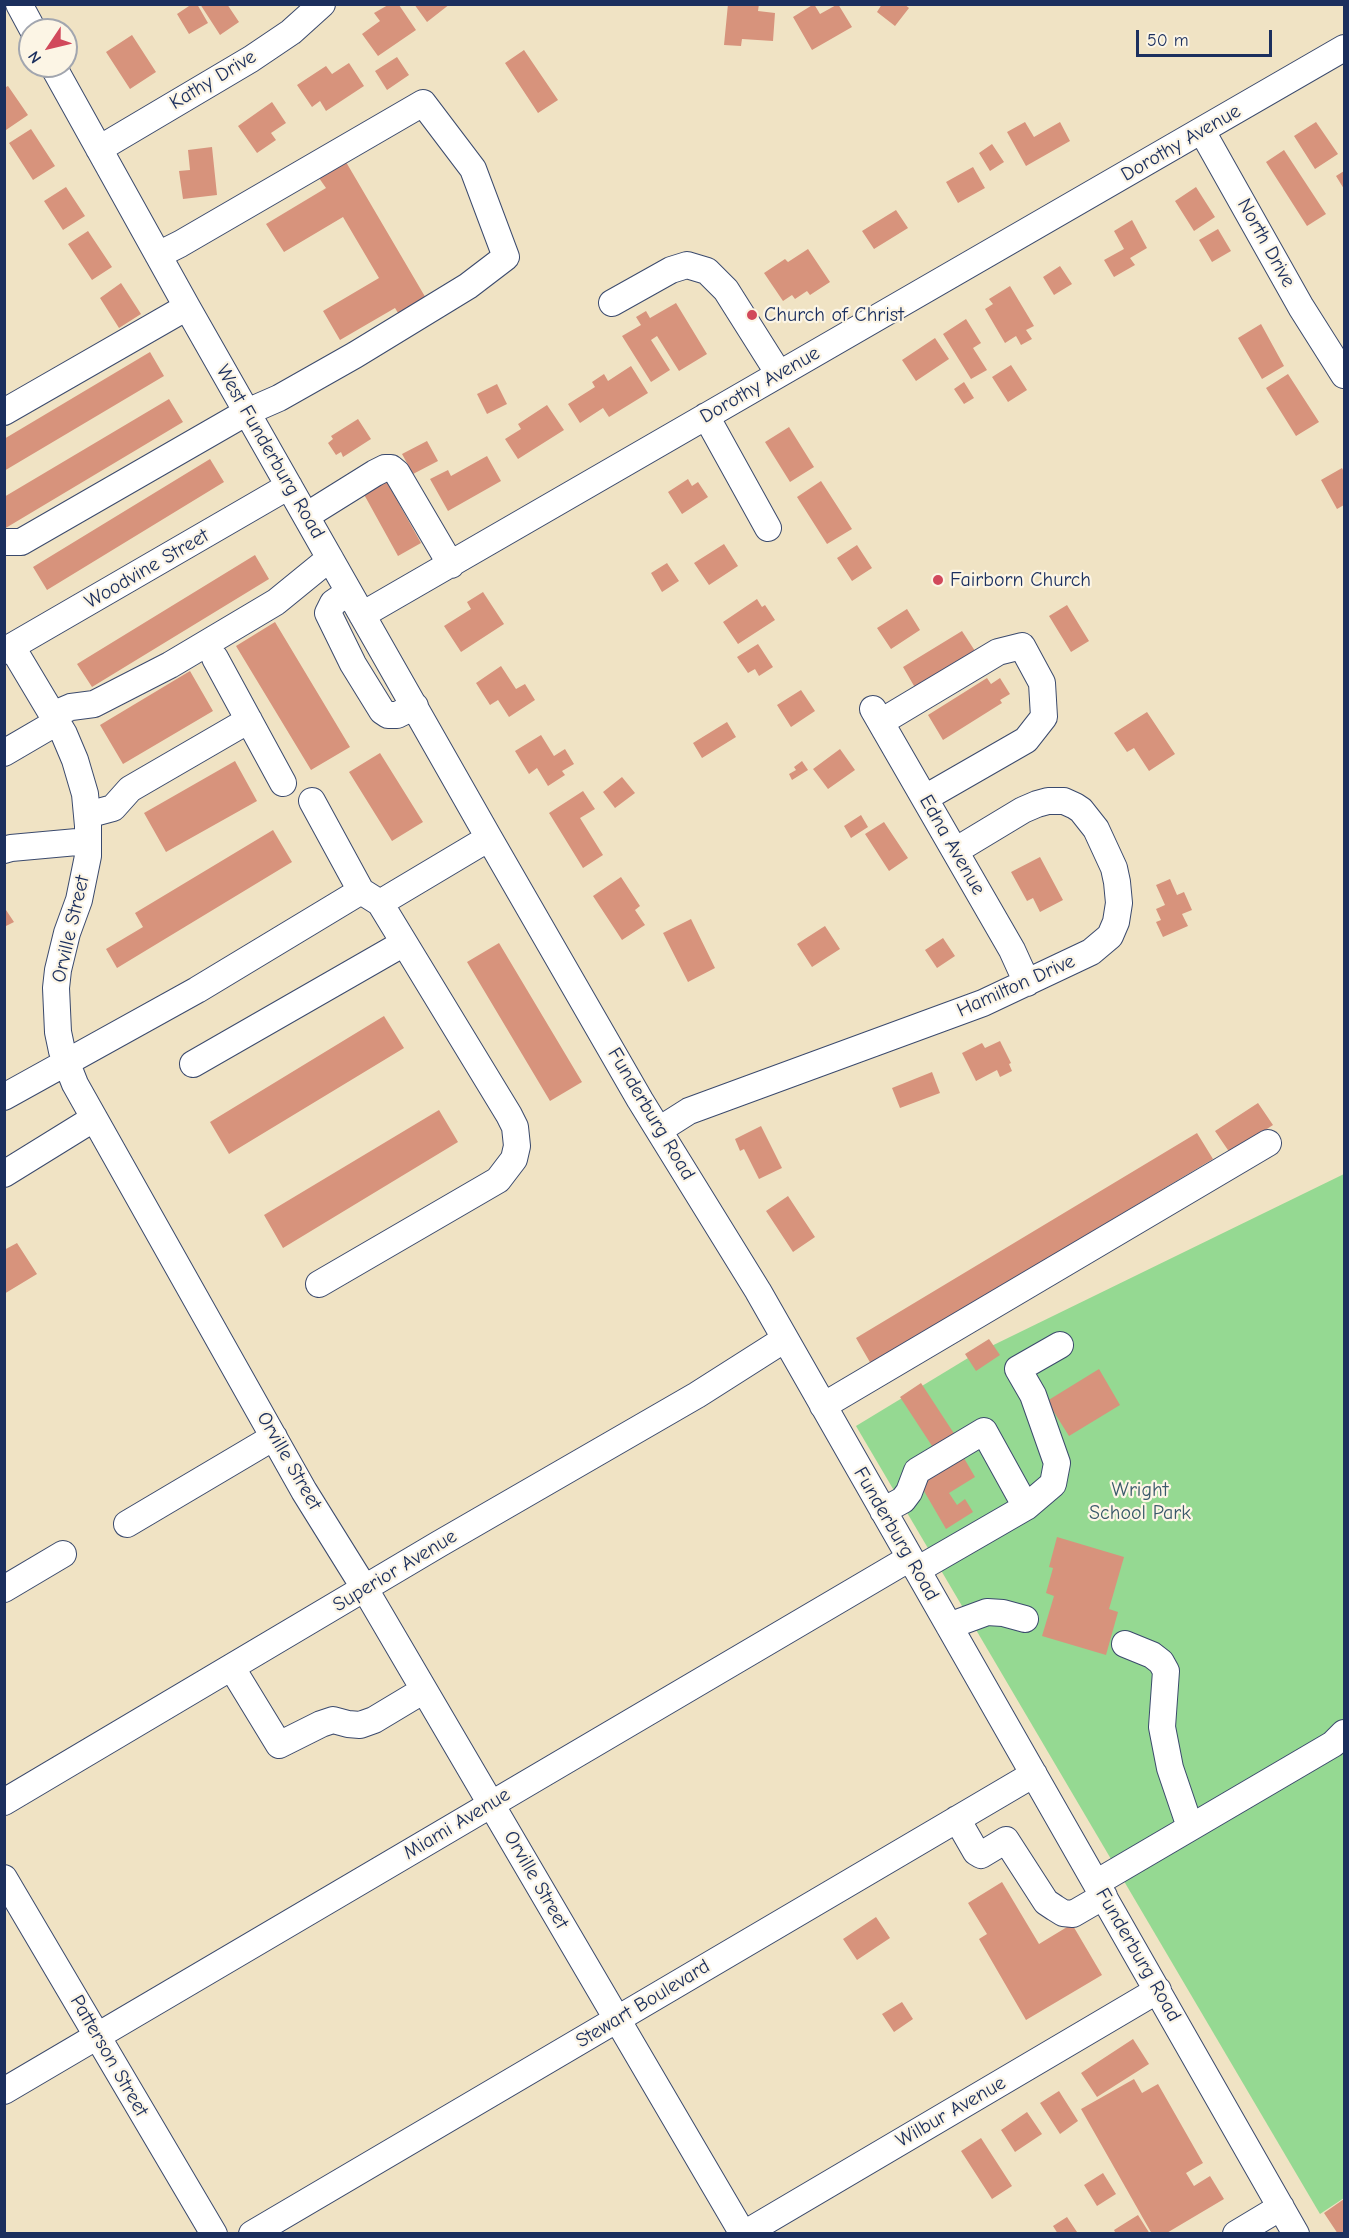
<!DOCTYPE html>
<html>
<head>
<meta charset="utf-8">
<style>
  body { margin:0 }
  #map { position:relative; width:1349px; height:2238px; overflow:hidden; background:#f0e3c4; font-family:"Comic Neue",sans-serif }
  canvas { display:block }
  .frame { position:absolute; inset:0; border:6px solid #1b2f5e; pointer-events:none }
  .north { position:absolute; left:18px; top:18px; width:60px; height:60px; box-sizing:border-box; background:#fcf5e5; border:2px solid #a2a6af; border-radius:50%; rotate:235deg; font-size:16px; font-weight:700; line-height:24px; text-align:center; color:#1b2f5e }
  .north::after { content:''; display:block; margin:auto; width:21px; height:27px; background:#d1495b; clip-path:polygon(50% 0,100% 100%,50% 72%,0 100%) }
  .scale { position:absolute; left:1136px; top:30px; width:136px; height:27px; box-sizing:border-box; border:3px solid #1b2f5e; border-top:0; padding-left:8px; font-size:18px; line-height:21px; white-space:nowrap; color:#1b2f5e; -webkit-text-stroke:4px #fcf5e5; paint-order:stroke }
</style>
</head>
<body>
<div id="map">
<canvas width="1349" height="2238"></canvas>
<div class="frame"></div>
<div class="north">N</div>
<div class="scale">50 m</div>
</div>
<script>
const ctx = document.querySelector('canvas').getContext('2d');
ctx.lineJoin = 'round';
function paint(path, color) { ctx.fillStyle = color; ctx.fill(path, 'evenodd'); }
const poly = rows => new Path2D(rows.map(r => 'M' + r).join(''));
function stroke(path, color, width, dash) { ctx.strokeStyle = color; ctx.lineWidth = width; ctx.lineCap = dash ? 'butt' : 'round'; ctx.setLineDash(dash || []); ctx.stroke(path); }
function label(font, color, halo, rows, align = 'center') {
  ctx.font = font + ' "Comic Neue",sans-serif'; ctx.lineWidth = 4.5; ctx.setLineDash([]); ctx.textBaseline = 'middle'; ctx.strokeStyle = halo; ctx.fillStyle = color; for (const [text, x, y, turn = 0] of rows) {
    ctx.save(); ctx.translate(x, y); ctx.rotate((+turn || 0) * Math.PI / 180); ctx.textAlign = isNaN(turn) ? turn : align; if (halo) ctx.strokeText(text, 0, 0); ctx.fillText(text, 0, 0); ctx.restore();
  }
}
const green = poly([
  [1344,1174,1344,2198,1320,2214,856,1426,973,1355]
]);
const building = poly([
  [192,4,197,4,208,23,189,34,177,14],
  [200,4,227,4,239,22,220,35],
  [414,4,450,4,427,22],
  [728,4,759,4,758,11,775,13,773,41,742,39,741,46,724,45],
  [814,4,820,14,838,4,852,27,812,50,793,17],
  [882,4,904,4,909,8,895,26,877,12],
  [388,5,399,5,416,30,378,56,362,34,380,21,374,13],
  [132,35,156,72,130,89,106,52],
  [524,50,558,100,538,113,505,63],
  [397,57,409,75,387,90,375,71],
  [349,63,364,86,326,111,320,101,312,107,297,85,326,66,332,74],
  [8,86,28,115,6,130,4,88],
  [272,102,286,123,271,133,276,140,257,153,238,126],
  [1025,122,1034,137,1060,122,1070,141,1026,166,1007,132],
  [1316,122,1338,154,1315,169,1294,136],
  [31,129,55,166,33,180,9,143],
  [992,144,1004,162,990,171,979,153],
  [212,147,217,195,183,199,179,171,190,170,188,150],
  [1284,150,1326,214,1307,226,1266,162],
  [346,162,427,300,400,316,395,308,340,340,323,311,379,278,343,217,284,252,266,224,326,188,319,178],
  [973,167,985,188,958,203,946,182],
  [1344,171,1344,189,1336,176],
  [66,187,85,216,63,230,44,201],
  [1196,187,1215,217,1194,231,1175,201],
  [896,210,908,228,874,249,862,231],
  [1132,220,1147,248,1130,258,1135,265,1114,277,1104,260,1124,249,1114,231],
  [1218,229,1231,251,1212,262,1199,240],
  [88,231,112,267,92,280,68,244],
  [808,249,830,282,810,295,807,291,795,299,792,295,783,301,764,273,785,259,788,262],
  [1060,266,1072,284,1054,295,1043,277],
  [121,283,141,314,119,328,100,298],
  [1010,286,1034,326,1026,330,1032,339,1021,345,1016,336,1005,343,985,309,993,304,989,299],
  [676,303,707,354,679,371,657,336,651,340,670,370,651,382,622,336,641,325,636,317,646,311,650,318],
  [966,319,981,343,973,348,987,370,971,379,943,334],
  [1261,324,1284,366,1262,379,1238,338],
  [935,338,949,359,916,381,902,360],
  [150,352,164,376,4,471,4,439],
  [1011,365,1027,390,1008,402,992,377],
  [631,366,648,393,609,417,603,408,580,423,568,404,595,387,592,382,604,374,608,381],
  [1288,374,1319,422,1296,436,1266,388],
  [964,382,974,398,964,404,954,389],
  [497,384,507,404,487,414,477,394],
  [169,399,183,422,4,529,4,497],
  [547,405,564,430,518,459,505,439,521,429,518,424],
  [358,419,371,439,343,457,341,452,336,455,328,443,333,439,331,436],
  [789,427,814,467,790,482,765,442],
  [427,441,438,461,413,474,402,454],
  [487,456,501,481,448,511,430,479,448,470,451,476],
  [210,459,224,482,47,590,33,567],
  [1342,468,1344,472,1344,505,1337,509,1321,480],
  [384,477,421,543,398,556,361,489],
  [688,479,692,486,698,482,708,497,682,514,668,492],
  [821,481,852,529,827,544,797,497],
  [724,544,738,566,709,585,694,563],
  [857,545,872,568,852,581,837,558],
  [255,555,269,579,92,687,77,664],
  [667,563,679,581,662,592,651,573],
  [483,592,504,624,461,652,444,626,471,609,467,602],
  [757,599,762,607,765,605,775,620,738,644,723,622],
  [1067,605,1089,641,1071,652,1049,616],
  [907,609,920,630,891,649,877,628],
  [275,622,350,747,311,770,236,646],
  [962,631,977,654,917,691,903,667],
  [758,644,773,667,759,676,755,669,748,673,737,657],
  [501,666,516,689,525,684,535,700,509,717,498,700,490,705,476,683],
  [190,671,213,711,123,764,100,725],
  [987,678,991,684,1000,678,1010,694,1000,700,1002,703,943,740,928,715],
  [801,690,815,711,791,727,777,705],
  [1147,712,1175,754,1149,771,1134,748,1127,752,1114,733],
  [727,722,736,737,702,758,693,743],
  [541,735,554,756,565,749,574,764,562,771,565,775,548,786,537,768,529,774,515,751],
  [840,749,855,770,828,789,813,769],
  [380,753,423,822,392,841,349,772],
  [235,761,257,801,166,852,144,813],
  [802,761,808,770,792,780,789,774,796,770,794,767],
  [622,777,635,793,615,808,603,792],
  [583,791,595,809,580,818,603,855,583,868,549,813],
  [861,815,868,827,851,838,844,826],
  [884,822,908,858,889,871,865,834],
  [273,830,292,862,117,968,106,949,143,927,135,913],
  [1040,857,1063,900,1040,912,1033,898,1027,901,1011,872],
  [621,877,640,906,635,910,645,925,622,940,593,896],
  [1170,879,1177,895,1184,892,1192,910,1182,914,1188,926,1163,937,1156,922,1161,920,1156,909,1165,905,1156,885],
  [4,907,14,922,4,927],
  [691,919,715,968,688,982,663,933],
  [825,926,840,949,812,967,797,944],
  [943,938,955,956,937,968,925,950],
  [499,943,582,1082,550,1101,467,962],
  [384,1016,404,1048,229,1154,210,1122],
  [1000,1041,1011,1063,1009,1064,1012,1071,1000,1077,997,1070,976,1081,962,1053,982,1043,985,1048],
  [932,1072,940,1093,900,1108,892,1088],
  [1258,1103,1273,1125,1230,1153,1215,1131],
  [439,1110,458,1142,283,1248,264,1215],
  [761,1126,782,1168,759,1179,744,1149,740,1151,735,1139],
  [1197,1133,1213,1159,871,1364,856,1338],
  [788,1196,815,1237,793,1252,766,1211],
  [17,1243,37,1274,4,1294,4,1250],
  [989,1339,1000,1355,976,1371,965,1354],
  [1099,1369,1120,1405,1069,1436,1047,1401],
  [921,1383,955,1435,934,1449,900,1397],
  [961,1453,975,1477,949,1493,957,1505,965,1499,973,1512,946,1529,917,1479],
  [1057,1537,1124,1557,1109,1609,1118,1612,1106,1655,1042,1636,1054,1596,1046,1593,1053,1568,1049,1567],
  [1002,1882,1039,1944,1072,1924,1102,1975,1026,2020,979,1939,987,1934,968,1903],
  [876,1917,890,1938,857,1960,843,1939],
  [902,2002,913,2019,894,2032,882,2014],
  [1133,2039,1149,2064,1097,2097,1081,2073],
  [1134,2079,1142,2093,1158,2084,1203,2163,1186,2173,1194,2186,1210,2176,1224,2199,1165,2234,1152,2234,1081,2109],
  [1059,2091,1078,2121,1060,2134,1040,2103],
  [1027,2112,1042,2134,1015,2152,1001,2130],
  [981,2138,1012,2186,992,2199,961,2151],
  [1103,2173,1116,2194,1097,2206,1084,2185],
  [1344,2199,1344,2234,1338,2234,1324,2213],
  [1138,2215,1150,2234,1116,2234,1114,2230],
  [1067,2217,1077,2232,1058,2234,1053,2226]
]);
const minor = poly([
  [19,4,33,30],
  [53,66,187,307,489,838,640,1100,758,1291,1296,2234],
  [1202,131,1301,307,1344,375],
  [99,149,251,59,291,32,322,4],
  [612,303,671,270,687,265,707,271,726,290,779,374],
  [4,412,187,307],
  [706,416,768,528],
  [306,516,375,473,385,468,391,468,397,473,451,565],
  [4,542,21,542,247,412,279,398,355,355,468,286,506,257,473,169,423,103,180,244,158,255],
  [349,592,333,603,328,613,353,664,382,711,388,715,397,715,415,706],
  [362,615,1344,48],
  [12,647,64,734,75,760,85,794,88,826,88,856,79,900,67,933,58,970,56,988,58,1032,62,1051,75,1084,304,1491,365,1589,743,2234],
  [4,651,289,486],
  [215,658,283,783],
  [873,709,1012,950,1027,983],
  [52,715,71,707,94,704,170,665,276,602,330,558],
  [881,722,998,652,1022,646,1042,683,1044,717,1026,740,925,798],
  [4,753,57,722],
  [312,801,361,891,380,903,509,1115,515,1127,517,1146,514,1159,498,1180,319,1284],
  [87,815,113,808,130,789,249,720],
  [4,850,11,848,88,841],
  [380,903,489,838],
  [193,1064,404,943],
  [4,1097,197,990,361,891],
  [659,1130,689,1111,983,1003,1091,952,1110,936,1116,922,1119,903,1117,882,1114,868,1096,829,1081,810,1075,806,1064,801,1048,801,1037,804,1023,810,955,851],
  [4,1174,93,1119],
  [823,1406,1268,1143],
  [883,1511,903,1500,909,1492,917,1471,984,1431,1026,1507],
  [127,1524,274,1437],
  [917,1570,1026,1507,1053,1484,1057,1463,1033,1395,1018,1369,1060,1345],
  [4,1589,63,1554],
  [949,1626,987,1612,1003,1613,1025,1619],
  [1125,1644,1152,1655,1161,1662,1166,1671,1162,1727,1170,1768,1190,1827],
  [232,1668,279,1745,321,1724,333,1720,348,1724,360,1725,374,1720,424,1690],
  [4,1802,439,1544,697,1395,785,1339],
  [957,1819,976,1852,981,1855,1006,1840,1046,1902,1055,1908,1063,1913,1073,1914,1104,1896],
  [4,1878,214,2234],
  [1096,1883,1333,1744,1344,1733],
  [4,2091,910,1558],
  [252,2234,1034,1774],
  [744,2234,1158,1990],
  [1236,2234,1281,2207]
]);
const markers = [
  [752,315,6,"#d1495b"],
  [938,580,6,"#d1495b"]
];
const streetNames = [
  ["Kathy Drive",213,80,-31],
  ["Dorothy Avenue",1181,143,-30],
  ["North Drive",1266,243,61],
  ["Dorothy Avenue",760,385,-30],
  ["West Funderburg Road",270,452,60],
  ["Woodvine Street",147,569,-30],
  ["Edna Avenue",952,845,60],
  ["Orville Street",71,929,-77],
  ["Hamilton Drive",1016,986,-24],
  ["Funderburg Road",651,1114,59],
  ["Orville Street",289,1461,60],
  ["Funderburg Road",896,1534,60],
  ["Superior Avenue",395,1571,-31],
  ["Miami Avenue",457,1824,-31],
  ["Orville Street",536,1880,60],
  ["Funderburg Road",1138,1955,60],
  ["Stewart Boulevard",643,2004,-31],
  ["Patterson Street",109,2056,60],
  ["Wilbur Avenue",951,2112,-30]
];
const poiNames = [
  ["Church of Christ",764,315],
  ["Fairborn Church",950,580]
];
const parkNames = [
  ["Wright",1140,1490],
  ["School Park",1140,1513]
];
paint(green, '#95d992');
paint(building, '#d7937c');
stroke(minor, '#3b4a6d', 28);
stroke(minor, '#fff', 26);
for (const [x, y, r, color] of markers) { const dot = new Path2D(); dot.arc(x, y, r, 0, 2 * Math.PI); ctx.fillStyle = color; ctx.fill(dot); stroke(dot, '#fcf5e5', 2); }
label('20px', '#1b2f5e', '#fcf5e5', streetNames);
label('20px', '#1b2f5e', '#fcf5e5', poiNames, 'left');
label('20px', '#3a5a6b', '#fcf5e5', parkNames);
</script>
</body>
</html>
